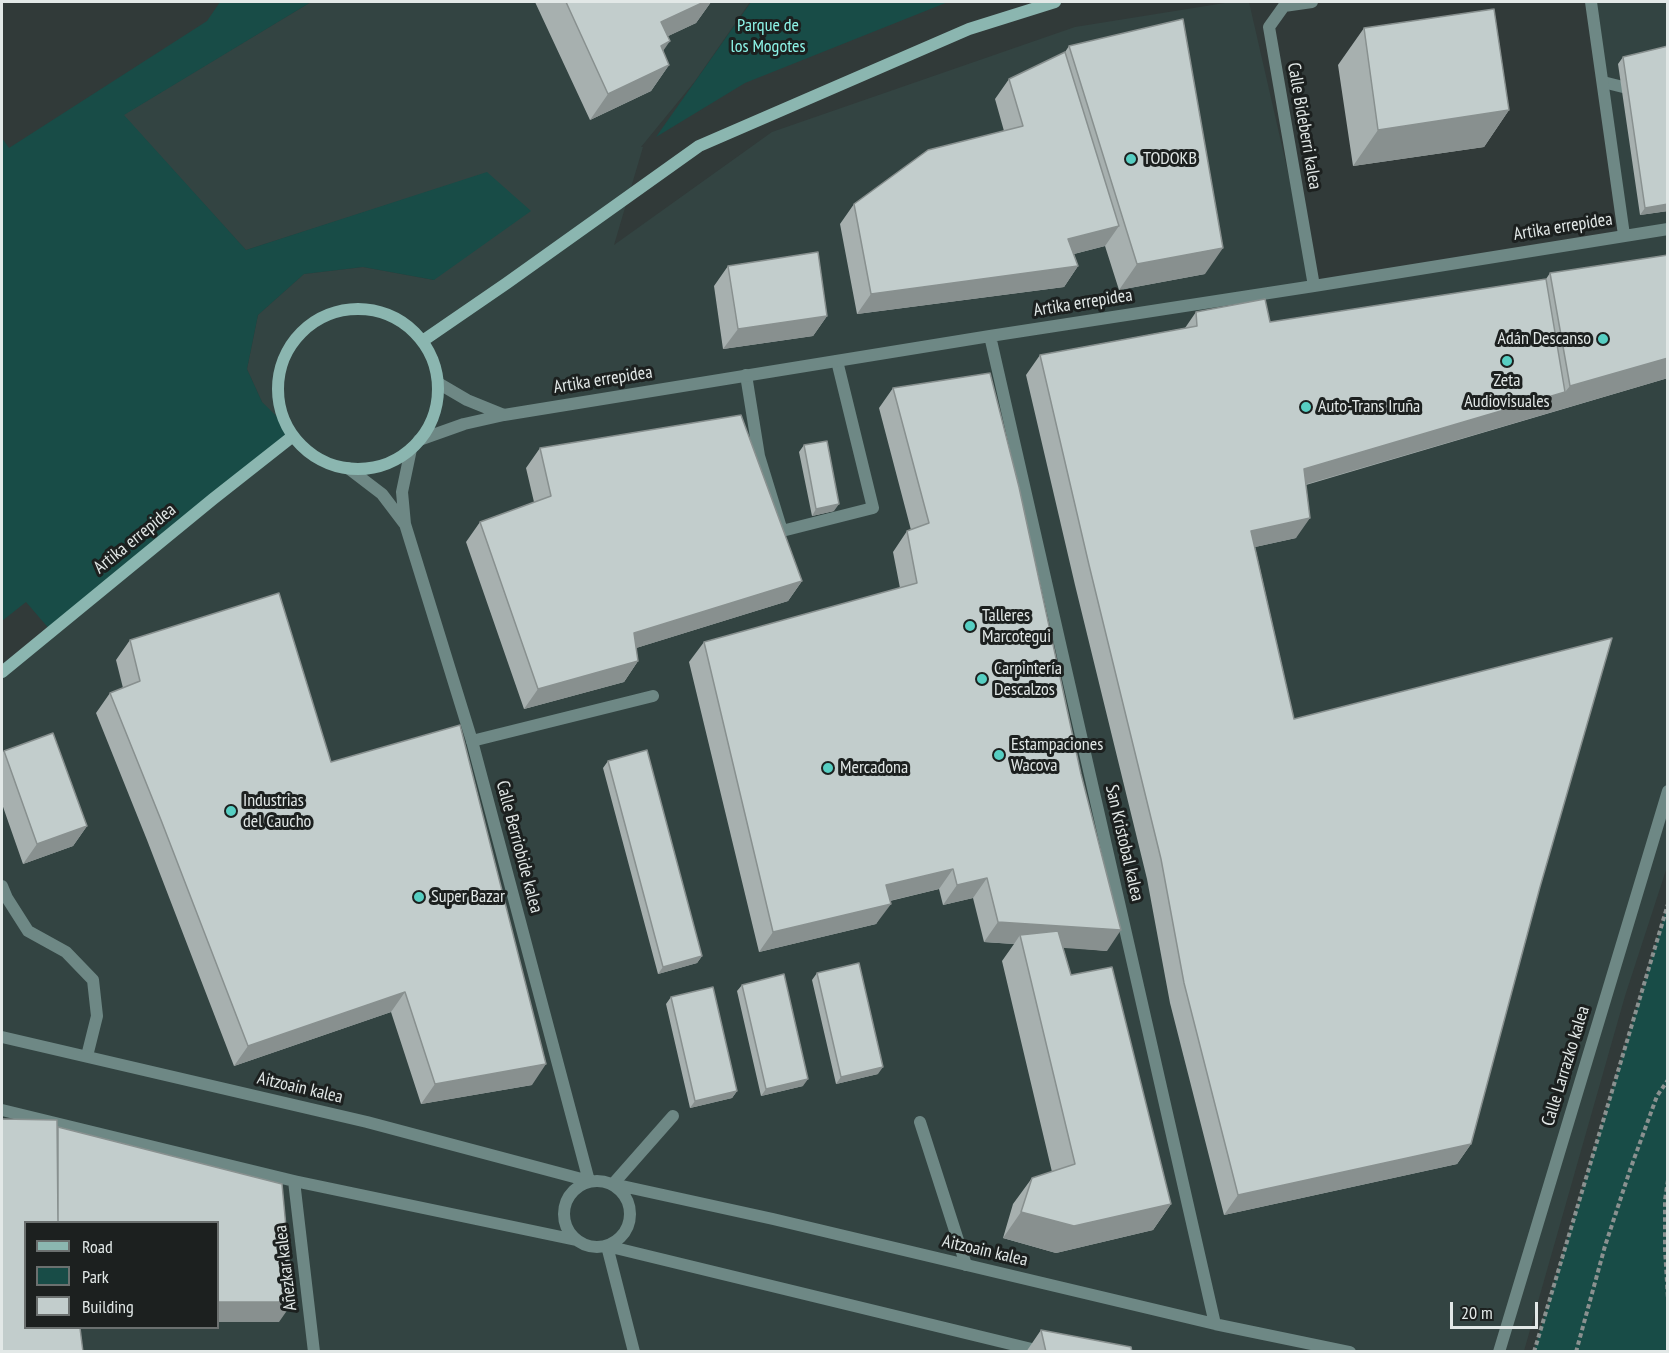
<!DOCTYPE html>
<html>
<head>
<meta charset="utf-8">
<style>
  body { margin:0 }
  #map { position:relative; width:1669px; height:1353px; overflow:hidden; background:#313a39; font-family:"PT Sans Narrow",sans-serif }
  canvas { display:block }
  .frame { position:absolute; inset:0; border:3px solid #e2e8e7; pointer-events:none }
  .legend { position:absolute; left:24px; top:1221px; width:195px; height:108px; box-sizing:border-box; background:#1c201f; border:2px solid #6b706f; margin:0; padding:8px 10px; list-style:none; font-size:18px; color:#e2e8e7 }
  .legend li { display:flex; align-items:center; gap:12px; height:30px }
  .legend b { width:30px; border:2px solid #6b706f }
  .scale { position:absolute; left:1450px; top:1302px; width:88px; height:27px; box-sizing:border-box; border:3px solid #e2e8e7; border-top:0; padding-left:8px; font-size:18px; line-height:21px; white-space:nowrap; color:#e2e8e7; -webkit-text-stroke:4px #1c201f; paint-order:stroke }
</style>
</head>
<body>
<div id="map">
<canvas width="1669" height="1353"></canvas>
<div class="frame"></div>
<ul class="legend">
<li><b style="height:8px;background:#8bb6b0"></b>Road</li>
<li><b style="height:16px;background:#184c47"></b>Park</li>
<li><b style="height:16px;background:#c2cdcc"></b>Building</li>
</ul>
<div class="scale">20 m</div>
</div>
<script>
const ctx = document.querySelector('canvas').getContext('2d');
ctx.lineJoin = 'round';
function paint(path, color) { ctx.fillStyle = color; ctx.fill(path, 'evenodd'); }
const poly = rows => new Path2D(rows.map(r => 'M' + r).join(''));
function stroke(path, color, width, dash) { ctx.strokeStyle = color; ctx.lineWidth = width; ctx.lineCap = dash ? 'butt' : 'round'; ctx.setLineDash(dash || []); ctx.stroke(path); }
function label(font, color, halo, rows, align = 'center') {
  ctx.font = font + ' "PT Sans Narrow",sans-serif'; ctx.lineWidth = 6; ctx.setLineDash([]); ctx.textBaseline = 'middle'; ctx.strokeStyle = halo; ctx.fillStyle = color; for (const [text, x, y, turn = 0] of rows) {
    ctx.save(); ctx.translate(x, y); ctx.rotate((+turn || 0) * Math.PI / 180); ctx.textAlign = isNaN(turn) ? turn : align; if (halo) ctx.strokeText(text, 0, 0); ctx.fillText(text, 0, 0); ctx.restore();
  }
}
const built = poly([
  [311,2,750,2,695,81,641,147,643,147,614,245,772,132,1075,27,1231,2,1249,2,1314,286,1624,235,1590,2,1667,2,1667,867,1625,996,1524,1351,2,1352,2,666,293,436,262,402,247,369,258,315,304,274,363,267,434,280,487,173,246,250,123,115],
  [26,1222,218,1222,218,1328,26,1328]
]);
const green = poly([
  [220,2,311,2,124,115,246,250,487,172,531,211,434,280,363,267,304,274,258,315,247,369,262,402,295,434,51,631,26,602,2,621,2,138,9,148,207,21],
  [751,2,948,2,745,83,656,137],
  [1667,904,1667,1351,1534,1351,1667,907]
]);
const path = poly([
  [1668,1180,1665,1200,1665,1249,1668,1299],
  [1534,1352,1668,904],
  [1576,1352,1605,1246,1630,1170,1657,1096,1668,1080]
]);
const lane = poly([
  [1603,82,1635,90],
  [746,375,759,456,782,531,873,508,837,361],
  [472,741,653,696],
  [2,886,7,898,28,931,66,952,93,980,97,1016,87,1056],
  [920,1122,966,1265],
  [613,1184,673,1116]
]);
const street = poly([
  [1312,2,1284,6,1269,27,1314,286],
  [1591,2,1624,235],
  [990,336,1215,1324],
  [438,383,467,400,504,415],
  [419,440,464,424,504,415,990,336,1314,286,1668,229],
  [348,468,382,494,404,523],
  [2,1037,367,1122,589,1181,472,741,405,524,402,492,411,449],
  [2,1110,294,1181,576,1240],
  '564 1214a33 33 0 1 1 66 0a33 33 0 1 1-66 0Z',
  [294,1181,314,1352],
  [613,1184,773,1219,1215,1324,1350,1352],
  [634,1352,607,1246,1044,1352],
  [1499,1352,1668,791]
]);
const secondary = poly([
  '278 389a80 80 0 1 1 160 0a80 80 0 1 1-160 0Z',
  [424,340,507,283,699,146,969,29,1055,2],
  [2,672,213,499,293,436]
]);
const wall = poly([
  [535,2,711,2,696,23,668,36,663,51,669,65,651,91,590,120],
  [1364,28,1509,110,1484,147,1353,166,1338,65],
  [1069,46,1205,274,1119,290,1105,246,1074,254,1078,266,1064,287,857,314,840,224,854,204,1004,131,995,99,1009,79,1065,52],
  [1623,57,1668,211,1640,215,1618,64],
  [728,266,827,316,813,336,723,349,714,286],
  [1550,273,1668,378,1306,485,1296,538,1255,547,1294,719,1540,887,1471,1144,1457,1164,1224,1215,1170,1003,1147,879,1075,585,1026,375,1040,355,1185,328,1196,312,1270,322,1546,279],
  [893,388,1107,951,1063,947,1071,975,1171,1204,1153,1230,1056,1253,1003,1238,1013,1204,1032,1178,1052,1172,1002,961,1014,944,984,942,973,898,943,905,939,889,890,901,876,924,759,952,689,662,704,642,900,588,893,552,907,531,911,530,879,408],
  [804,445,834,511,812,516,799,452],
  [540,448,802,581,788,601,636,648,638,661,624,682,524,709,466,542,480,522,534,502,526,468],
  [130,640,331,762,532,1085,421,1104,391,1012,234,1066,147,840,96,713,110,693,123,688,116,660],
  [4,751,87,826,73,846,23,864,2,804,2,753],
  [608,761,702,956,697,963,658,974,603,768],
  [817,973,878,1074,836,1084,812,980],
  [742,985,803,1086,761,1096,737,991],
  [671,997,737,1091,732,1098,690,1108,666,1004],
  [1041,1330,1132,1352,1026,1352]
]);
const shadedWall = poly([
  [694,2,711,2,696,23,643,48,661,22],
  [670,41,652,67,661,46],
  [669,65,651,91,590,120,608,94],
  [1509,110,1484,147,1353,166,1378,130],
  [1668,204,1668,211,1640,215,1645,208],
  [1119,226,1105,246,1054,259,1068,239],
  [1223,248,1205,274,1119,290,1137,264],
  [1078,266,1064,287,857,314,871,294],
  [827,316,813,336,723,349,738,329],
  [1668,358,1668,378,1290,489,1304,469,1565,392,1570,386],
  [839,504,834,511,812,516,816,509],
  [1310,518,1296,538,1237,551,1251,531],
  [802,581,788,601,620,653,634,633],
  [638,661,624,682,524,709,538,689],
  [87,826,73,846,23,864,37,844],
  [953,869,939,889,872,905,886,885],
  [987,878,973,898,943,905,957,885],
  [891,904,876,924,759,952,773,932],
  [998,922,1121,930,1107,951,1023,945,1020,935,1014,944,984,942],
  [702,956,697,963,658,974,663,967],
  [405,992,391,1012,234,1066,248,1046],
  [546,1064,532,1085,421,1104,435,1084],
  [883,1067,878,1074,836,1084,841,1077],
  [808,1079,803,1086,761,1096,766,1089],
  [737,1091,732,1098,690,1108,695,1101],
  [1471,1144,1457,1164,1224,1215,1238,1195],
  [1171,1204,1153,1230,1056,1253,1003,1238,1021,1212],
  [218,1302,293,1302,279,1322,218,1322]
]);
const building = poly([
  [566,2,704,2,661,22,670,41,661,46,669,65,608,94,566,2],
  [1494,9,1509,110,1378,130,1364,28,1494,9],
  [1183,19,1223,248,1137,264,1069,46,1183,19],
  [1668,46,1668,204,1645,208,1623,57,1668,46],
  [1065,52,1119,226,1068,239,1078,266,871,294,854,204,928,150,1023,126,1009,79,1065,52],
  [818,252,827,316,738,329,728,266,818,252],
  [1668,255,1668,358,1570,386,1550,273,1668,255],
  [1546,279,1565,392,1304,469,1310,518,1251,531,1294,719,1612,638,1540,887,1471,1144,1238,1195,1184,983,1161,859,1089,565,1040,355,1197,326,1196,312,1265,299,1270,322,1546,279],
  [990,373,1019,487,1081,774,1121,930,998,922,987,878,957,885,953,869,886,885,891,904,773,932,704,642,917,583,907,531,929,523,893,388,990,373],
  [741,415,802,581,634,633,638,661,538,689,480,522,551,496,540,448,741,415],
  [827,441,839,504,816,509,804,445,827,441],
  [279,593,331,762,460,725,546,1064,435,1084,405,992,248,1046,161,820,110,693,140,681,130,640,279,593],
  [53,733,87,826,37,844,4,751,53,733],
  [647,750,702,956,663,967,608,761,647,750],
  [1058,931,1071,975,1112,967,1171,1204,1074,1226,1021,1212,1032,1178,1075,1164,1020,935,1058,931],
  [859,963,883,1067,841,1077,817,973,859,963],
  [784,974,808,1079,766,1089,742,985,784,974],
  [713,987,737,1091,695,1101,671,997,713,987],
  [2,1119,57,1120,58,1222,26,1222,26,1328,80,1328,83,1352,2,1352,2,1119],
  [58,1127,282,1184,293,1302,218,1302,218,1222,58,1222,58,1127],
  [1041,1330,1131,1347,1132,1352,1046,1352,1041,1330]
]);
const markers = [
  [1131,159,6,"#57cec2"],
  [1603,339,6,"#57cec2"],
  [1507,361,6,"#57cec2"],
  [1306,407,6,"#57cec2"],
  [970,626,6,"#57cec2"],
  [982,679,6,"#57cec2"],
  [999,755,6,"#57cec2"],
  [828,768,6,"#57cec2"],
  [231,811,6,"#57cec2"],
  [419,897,6,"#57cec2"]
];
const parkNames = [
  ["Parque de",768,26],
  ["los Mogotes",768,47]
];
const streetNames = [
  ["Calle Bideberri kalea",1304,126,80],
  ["Artika errepidea",1563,227,-9],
  ["Artika errepidea",1083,303,-9],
  ["Artika errepidea",603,380,-9],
  ["Artika errepidea",135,539,-39],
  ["San Kristobal kalea",1124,843,77],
  ["Calle Berriobide kalea",519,847,75],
  ["Calle Larrazko kalea",1566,1066,-73],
  ["Aitzoain kalea",300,1088,13],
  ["Aitzoain kalea",985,1251,13],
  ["Añezkar kalea",286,1268,-97]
];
const poiNames = [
  ["TODOKB",1143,159],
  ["Adán Descanso",1591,339,"right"],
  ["Zeta",1507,381,"center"],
  ["Audiovisuales",1507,402,"center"],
  ["Auto-Trans Iruña",1318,407],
  ["Talleres",982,616],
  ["Marcotegui",982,637],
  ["Carpintería",994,669],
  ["Descalzos",994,690],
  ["Estampaciones",1011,745],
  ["Wacova",1011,766],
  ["Mercadona",840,768],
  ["Industrias",243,801],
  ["del Caucho",243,822],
  ["Super Bazar",431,897]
];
paint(built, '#334442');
paint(green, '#184c47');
stroke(path, '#8a9190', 4, [4.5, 3]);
stroke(lane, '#6e8885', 12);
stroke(street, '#6e8885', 12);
stroke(secondary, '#8bb6b0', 12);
paint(wall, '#a7b0af');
paint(shadedWall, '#88908f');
paint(building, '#c2cdcc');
stroke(building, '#88908f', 1.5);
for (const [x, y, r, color] of markers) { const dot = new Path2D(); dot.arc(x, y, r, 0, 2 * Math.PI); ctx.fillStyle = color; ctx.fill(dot); stroke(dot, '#1c201f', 2); }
label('18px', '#8df4e8', '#1c201f', parkNames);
label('18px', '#e2e8e7', '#1c201f', streetNames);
label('18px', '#e2e8e7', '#1c201f', poiNames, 'left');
</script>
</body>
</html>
